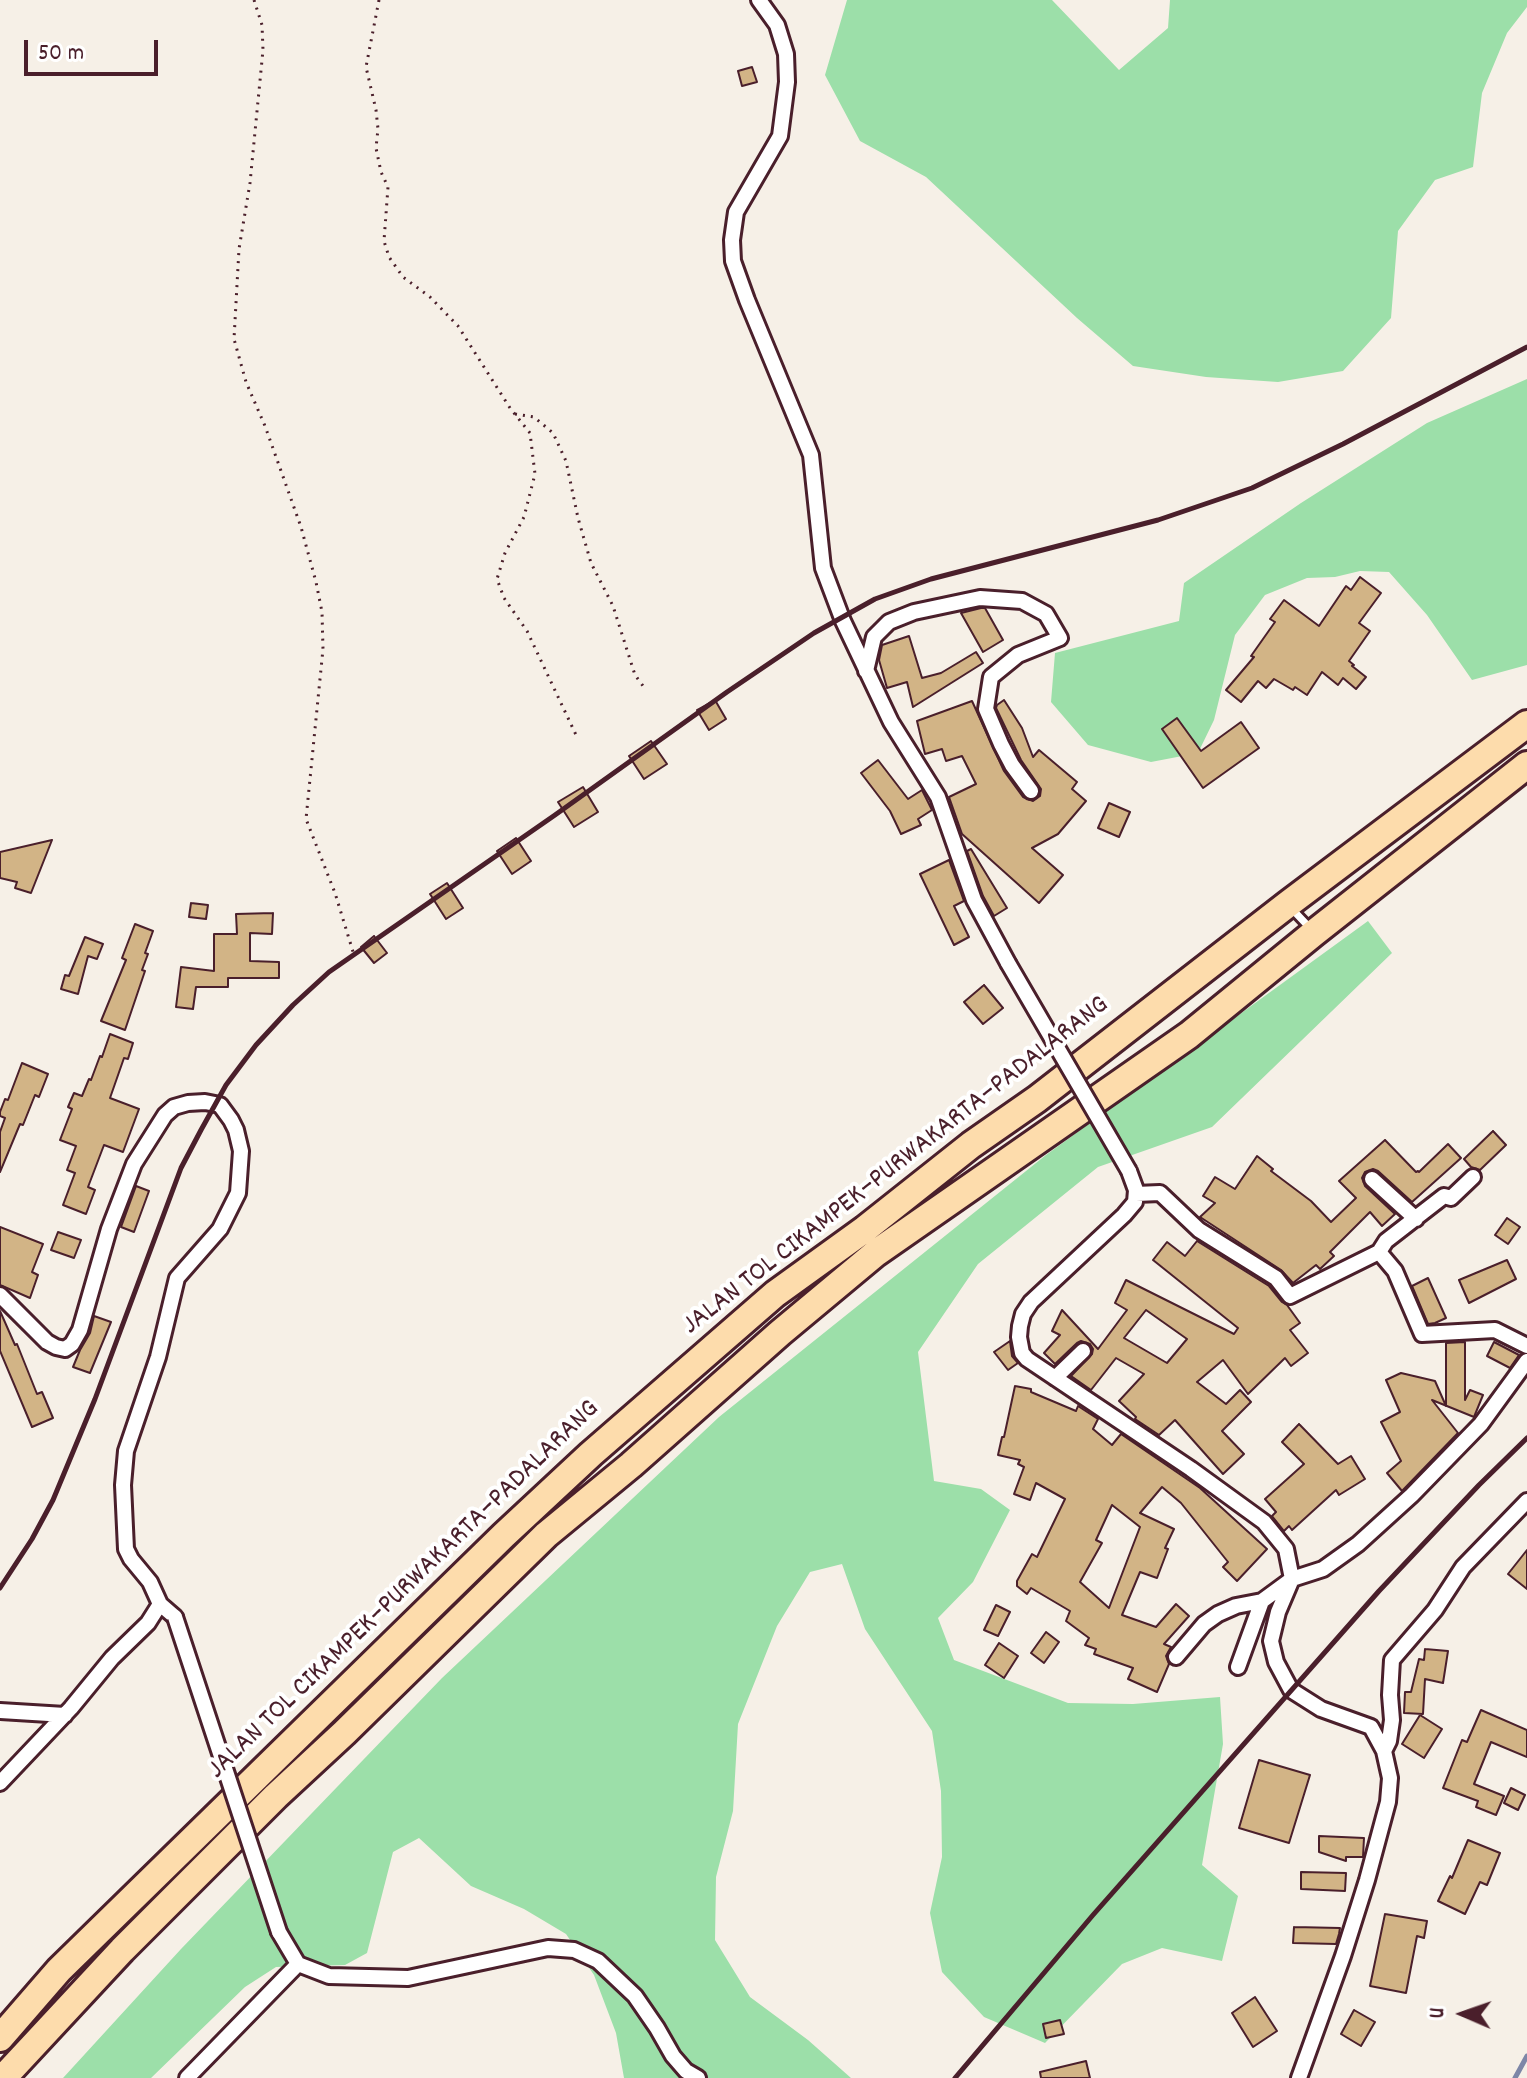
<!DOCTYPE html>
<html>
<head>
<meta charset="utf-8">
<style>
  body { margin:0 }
  #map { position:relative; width:1527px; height:2078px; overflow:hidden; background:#f6f0e7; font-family:Dekko,sans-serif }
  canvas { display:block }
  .north { position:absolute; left:1423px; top:1974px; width:80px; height:80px; -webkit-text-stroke:6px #fff; paint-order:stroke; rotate:272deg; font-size:22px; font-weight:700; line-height:32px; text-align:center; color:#4a1f2b }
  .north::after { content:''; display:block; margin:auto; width:28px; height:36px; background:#4a1f2b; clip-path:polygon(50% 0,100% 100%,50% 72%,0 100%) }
  .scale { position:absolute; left:24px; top:40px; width:134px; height:36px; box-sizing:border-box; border:4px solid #4a1f2b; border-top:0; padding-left:10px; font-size:24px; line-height:28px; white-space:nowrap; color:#4a1f2b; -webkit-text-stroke:6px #fff; paint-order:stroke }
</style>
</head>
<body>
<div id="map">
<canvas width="1527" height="2078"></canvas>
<div class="north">U</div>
<div class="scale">50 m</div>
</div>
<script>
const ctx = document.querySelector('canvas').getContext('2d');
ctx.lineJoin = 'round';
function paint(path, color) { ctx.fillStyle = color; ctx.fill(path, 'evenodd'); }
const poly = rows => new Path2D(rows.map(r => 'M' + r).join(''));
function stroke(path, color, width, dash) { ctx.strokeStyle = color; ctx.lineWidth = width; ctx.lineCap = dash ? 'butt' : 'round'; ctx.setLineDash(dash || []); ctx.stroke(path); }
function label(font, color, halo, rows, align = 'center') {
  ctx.font = font + ' Dekko,sans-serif'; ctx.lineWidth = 8; ctx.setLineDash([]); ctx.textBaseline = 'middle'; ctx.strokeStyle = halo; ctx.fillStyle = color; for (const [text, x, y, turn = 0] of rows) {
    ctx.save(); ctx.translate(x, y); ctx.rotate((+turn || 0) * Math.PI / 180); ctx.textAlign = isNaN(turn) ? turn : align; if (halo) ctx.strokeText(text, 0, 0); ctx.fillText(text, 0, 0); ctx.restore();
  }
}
const green = poly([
  [847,0,1052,0,1119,70,1168,28,1170,0,1527,0,1527,7,1507,33,1482,93,1473,167,1435,180,1398,231,1391,318,1343,371,1278,382,1206,377,1133,366,1077,318,926,177,860,141,825,75],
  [1527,379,1527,665,1472,680,1427,615,1389,572,1360,571,1335,577,1307,578,1265,595,1235,635,1214,720,1198,753,1151,762,1088,745,1051,702,1055,653,1179,621,1184,583,1301,503,1427,423],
  [1368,921,1392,953,1212,1127,1098,1167,978,1264,918,1352,934,1481,981,1489,1010,1510,973,1582,938,1618,954,1660,1068,1703,1133,1704,1220,1697,1223,1744,1202,1865,1238,1896,1222,1961,1162,1948,1122,1964,1045,2043,984,2017,942,1972,930,1913,942,1857,941,1791,932,1731,865,1629,842,1564,810,1572,777,1626,738,1724,733,1811,716,1877,715,1940,750,1997,808,2040,851,2078,624,2078,616,2033,594,1975,566,1934,524,1909,471,1886,419,1838,393,1852,367,1953,345,1965,276,1967,245,1987,151,2078,63,2078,181,1949,442,1678,719,1417,1046,1155]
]);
const stream = poly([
  [1515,2078,1527,2056]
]);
const building = poly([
  [752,67,757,82,742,86,738,71,752,67],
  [1360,577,1381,593,1359,623,1370,631,1349,661,1354,665,1352,666,1366,677,1356,689,1343,678,1338,685,1322,672,1307,695,1295,687,1293,690,1274,679,1266,688,1258,681,1241,702,1226,690,1254,657,1251,656,1275,622,1270,619,1284,600,1319,626,1346,586,1351,590,1360,577],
  [981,608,985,608,1003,640,983,652,961,613,981,608],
  [909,636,922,678,941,673,976,652,983,663,913,707,907,682,887,688,879,660,882,645,909,636],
  [715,700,726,719,709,730,697,710,715,700],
  [1004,700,1022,728,1033,757,1039,750,1077,782,1072,789,1086,801,1058,834,1032,848,1063,875,1039,903,962,834,949,797,976,784,962,756,946,761,942,749,925,754,917,721,972,701,1004,771,1023,797,1033,801,1040,796,1041,789,1021,760,996,708,997,705,1004,700],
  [1177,718,1201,751,1241,722,1259,748,1203,788,1162,729,1177,718],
  [651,741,667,764,644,779,629,756,651,741],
  [878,760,908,799,922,790,932,810,918,819,921,825,901,834,890,811,861,773,878,760],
  [583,787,598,812,574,827,558,802,583,787],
  [1109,803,1130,812,1119,837,1098,828,1109,803],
  [516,838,531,861,512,874,497,851,516,838],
  [52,840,31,893,15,888,17,882,0,878,0,852,52,840],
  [971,849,1007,908,994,916,983,896,967,851,971,849],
  [949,860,964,901,954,906,969,937,954,945,920,874,949,860],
  [447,883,463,908,446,919,430,894,447,883],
  [191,903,208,905,206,919,189,917,191,903],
  [273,913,272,934,250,933,250,961,279,962,279,978,228,978,228,987,196,987,193,1009,176,1007,181,967,214,971,214,934,237,934,236,914,273,913],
  [135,924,153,931,145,953,148,954,142,970,145,971,125,1030,101,1021,126,960,122,958,135,924],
  [374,936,387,953,374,963,361,947,374,936],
  [85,937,103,944,97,959,88,956,78,994,61,989,65,975,69,976,85,937],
  [984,985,1003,1008,983,1024,964,1002,984,985],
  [110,1034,133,1043,128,1059,124,1058,110,1098,139,1109,123,1152,104,1145,88,1187,95,1190,86,1214,63,1205,75,1173,67,1170,76,1146,60,1140,72,1109,68,1107,74,1093,82,1096,89,1079,91,1080,100,1056,102,1057,110,1034],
  [22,1063,48,1074,39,1097,35,1095,23,1125,20,1124,0,1172,0,1132,5,1118,0,1116,0,1112,5,1099,8,1100,22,1063],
  [1493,1131,1506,1145,1480,1170,1471,1167,1464,1159,1493,1131],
  [1385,1140,1416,1172,1418,1171,1419,1172,1448,1144,1461,1158,1412,1202,1378,1171,1373,1169,1365,1172,1362,1178,1365,1186,1395,1214,1382,1226,1370,1212,1330,1252,1334,1256,1320,1269,1316,1265,1293,1283,1281,1270,1200,1217,1215,1203,1203,1196,1215,1177,1235,1189,1257,1156,1273,1169,1271,1171,1311,1201,1331,1222,1356,1198,1339,1181,1385,1140],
  [136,1186,149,1191,134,1232,121,1227,136,1186],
  [1507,1218,1520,1227,1508,1244,1495,1235,1507,1218],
  [0,1227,43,1244,32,1272,38,1275,30,1298,0,1285,0,1227],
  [58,1232,81,1240,74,1258,51,1250,58,1232],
  [1197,1241,1269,1286,1282,1302,1287,1305,1300,1323,1290,1330,1308,1353,1291,1366,1285,1358,1248,1394,1223,1360,1197,1382,1226,1404,1240,1390,1251,1402,1222,1431,1244,1454,1223,1474,1175,1420,1159,1435,1135,1419,1136,1417,1119,1401,1144,1374,1116,1358,1091,1390,1071,1376,1092,1354,1093,1349,1090,1344,1081,1341,1077,1343,1055,1364,1044,1353,1060,1335,1052,1331,1062,1310,1098,1349,1127,1310,1115,1303,1126,1280,1234,1334,1238,1328,1153,1260,1167,1242,1185,1256,1197,1241],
  [1146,1310,1187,1339,1167,1363,1124,1338,1146,1310],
  [1507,1260,1516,1279,1469,1303,1459,1280,1507,1260],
  [1428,1278,1446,1318,1435,1323,1428,1324,1412,1286,1428,1278],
  [0,1311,15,1345,17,1344,37,1394,42,1392,53,1418,32,1427,0,1351,0,1311],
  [94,1316,111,1322,90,1373,73,1367,80,1350,90,1333,94,1316],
  [1010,1341,1012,1356,1018,1363,1008,1370,994,1352,1010,1341],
  [1465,1342,1465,1400,1470,1390,1483,1395,1474,1417,1432,1400,1458,1433,1402,1491,1387,1473,1401,1461,1381,1422,1400,1412,1386,1380,1401,1373,1435,1381,1446,1406,1446,1343,1465,1342],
  [1494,1342,1519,1355,1510,1368,1487,1356,1494,1342],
  [1015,1386,1031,1389,1031,1392,1076,1411,1078,1406,1098,1419,1093,1429,1112,1445,1121,1434,1200,1488,1267,1549,1237,1581,1223,1567,1228,1562,1181,1503,1162,1487,1140,1513,1174,1529,1165,1548,1168,1549,1157,1578,1140,1572,1122,1615,1156,1627,1176,1604,1189,1616,1164,1644,1171,1647,1166,1656,1169,1664,1157,1692,1128,1679,1133,1668,1094,1654,1096,1649,1085,1645,1089,1638,1066,1621,1070,1611,1031,1588,1027,1594,1017,1586,1017,1581,1032,1554,1037,1557,1065,1499,1036,1483,1030,1500,1014,1494,1024,1467,1018,1464,1020,1460,998,1455,1002,1437,1004,1437,1015,1386],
  [1112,1505,1140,1527,1109,1608,1080,1582,1102,1543,1096,1540,1112,1505],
  [1299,1424,1338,1464,1351,1456,1365,1479,1339,1495,1336,1490,1292,1530,1289,1526,1284,1531,1272,1516,1276,1512,1265,1499,1304,1464,1282,1442,1299,1424],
  [1527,1550,1527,1589,1508,1574,1527,1550],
  [996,1605,1010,1612,998,1636,984,1630,996,1605],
  [1046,1632,1059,1642,1044,1663,1031,1653,1046,1632],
  [999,1643,1018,1656,1004,1678,985,1665,999,1643],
  [1425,1649,1448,1651,1443,1683,1425,1679,1423,1714,1404,1713,1405,1692,1411,1692,1419,1659,1424,1660,1425,1649],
  [1481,1710,1527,1730,1527,1757,1491,1742,1474,1784,1504,1796,1496,1815,1476,1807,1478,1801,1443,1788,1462,1740,1467,1742,1481,1710],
  [1420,1715,1442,1729,1424,1758,1402,1744,1420,1715],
  [1259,1760,1310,1775,1289,1843,1239,1828,1259,1760],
  [1511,1788,1525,1795,1518,1810,1504,1803,1511,1788],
  [1319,1836,1364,1838,1363,1857,1346,1857,1346,1861,1319,1852,1319,1836],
  [1468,1840,1500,1853,1487,1885,1480,1882,1465,1914,1438,1901,1450,1876,1452,1878,1468,1840],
  [1301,1872,1346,1873,1345,1891,1301,1889,1301,1872],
  [1385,1914,1427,1921,1424,1938,1417,1936,1406,1993,1370,1986,1385,1914],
  [1294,1927,1340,1928,1339,1934,1336,1944,1293,1943,1294,1927],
  [1255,1997,1277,2031,1253,2047,1232,2013,1255,1997],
  [1354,2010,1375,2022,1361,2046,1341,2034,1354,2010],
  [1060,2020,1064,2034,1046,2038,1043,2024,1060,2020],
  [1086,2061,1090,2078,1041,2078,1040,2072,1086,2061]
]);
const path = poly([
  [254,0,262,25,263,50,250,183,239,249,234,339,246,382,265,426,301,527,316,582,322,612,323,649,306,819,335,893,354,955],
  [379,0,366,67,376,110,378,129,376,148,381,172,388,187,384,241,389,257,403,277,430,297,458,326,510,408,530,433,535,474,524,517,505,553,497,579,504,598,527,631,577,737],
  [515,414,534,417,553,433,566,461,578,518,591,563,613,606,635,675,646,690]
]);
const lane = poly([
  [1291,908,1310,928]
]);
const street = poly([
  [759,0,777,25,786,54,787,82,780,136,736,212,732,240,733,261,747,300,811,455,823,568,843,621,891,722,938,797,974,900,1008,963],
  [866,671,874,637,889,622,914,612,980,598,1022,601,1046,614,1060,638,1018,655,991,677,986,709,1001,744,1012,765,1031,791],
  [1129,1171,1136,1190,1135,1202,1124,1215,1031,1302,1023,1314,1020,1326,1019,1337,1022,1353,1027,1359,1191,1469,1264,1522,1286,1549,1292,1579,1278,1612,1271,1641,1276,1662,1291,1690,1321,1709,1371,1727,1384,1751,1390,1778,1388,1802,1367,1880,1343,1956,1299,2078],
  [1372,1179,1416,1219],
  [1136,1194,1160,1193,1199,1230,1276,1278,1290,1296,1379,1252,1386,1241,1444,1196,1451,1198,1473,1177],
  [1379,1252,1395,1271,1422,1334,1495,1330,1527,1346],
  [0,1295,47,1342,56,1347,65,1349,72,1344,80,1330,109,1229,134,1164,165,1115,174,1107,188,1103,205,1102,220,1105,231,1120,236,1130,241,1151,238,1193,220,1229,177,1278,158,1357,126,1451,123,1485,126,1549,131,1559,150,1582,160,1604,175,1617],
  [1055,1378,1083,1351],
  [1176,1657,1204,1624,1218,1614,1236,1606,1262,1601],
  [1238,1667,1262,1601,1292,1579,1323,1569,1358,1544,1412,1495,1481,1424,1527,1361],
  [0,1711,65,1715],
  [1384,1751,1389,1741,1392,1720,1390,1695,1392,1660,1435,1610,1463,1567,1527,1501],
  [0,1783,71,1708,112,1658,148,1623,160,1604],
  [279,1932,298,1964,329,1976,408,1978,548,1948,574,1950,598,1961,635,1996,657,2028,673,2056,686,2071,698,2078],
  [187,2078,298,1964]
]);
const highway = poly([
  [0,2038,59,1970,504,1535,591,1454,775,1294,865,1229,971,1145,1037,1099,1288,904,1527,724],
  [3,2078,122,1950,276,1796,344,1733,546,1535,631,1465,780,1333,876,1253,1189,1035,1314,933,1527,765]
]);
const rail = poly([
  [0,1588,32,1539,53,1500,95,1399,181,1168,201,1130,226,1085,256,1045,293,1005,329,972,555,815,727,692,814,633,875,599,931,579,1158,520,1252,488,1343,444,1527,347],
  [955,2078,1093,1915,1379,1591,1479,1485,1527,1438]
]);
const streetBridge = poly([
  [1008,963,1129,1171],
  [175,1617,279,1932]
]);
const streetNames = [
  ["JALAN TOL CIKAMPEK–PURWAKARTA–PADALARANG",897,1167,-38],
  ["JALAN TOL CIKAMPEK–PURWAKARTA–PADALARANG",405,1591,-44]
];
paint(green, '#9cdfa9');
stroke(stream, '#7d86a7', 5);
paint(building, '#d2b486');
stroke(building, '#4a1f2b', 2);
stroke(lane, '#4a1f2b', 13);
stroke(street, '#4a1f2b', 20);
stroke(highway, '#4a1f2b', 32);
stroke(path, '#4a1f2b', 3, [2, 6]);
stroke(lane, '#fff', 7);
stroke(street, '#fff', 14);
stroke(highway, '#fddcac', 26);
stroke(rail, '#4a1f2b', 5);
stroke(streetBridge, '#4a1f2b', 20, []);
stroke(streetBridge, '#fff', 14);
label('28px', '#4a1f2b', '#fff', streetNames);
</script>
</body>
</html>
